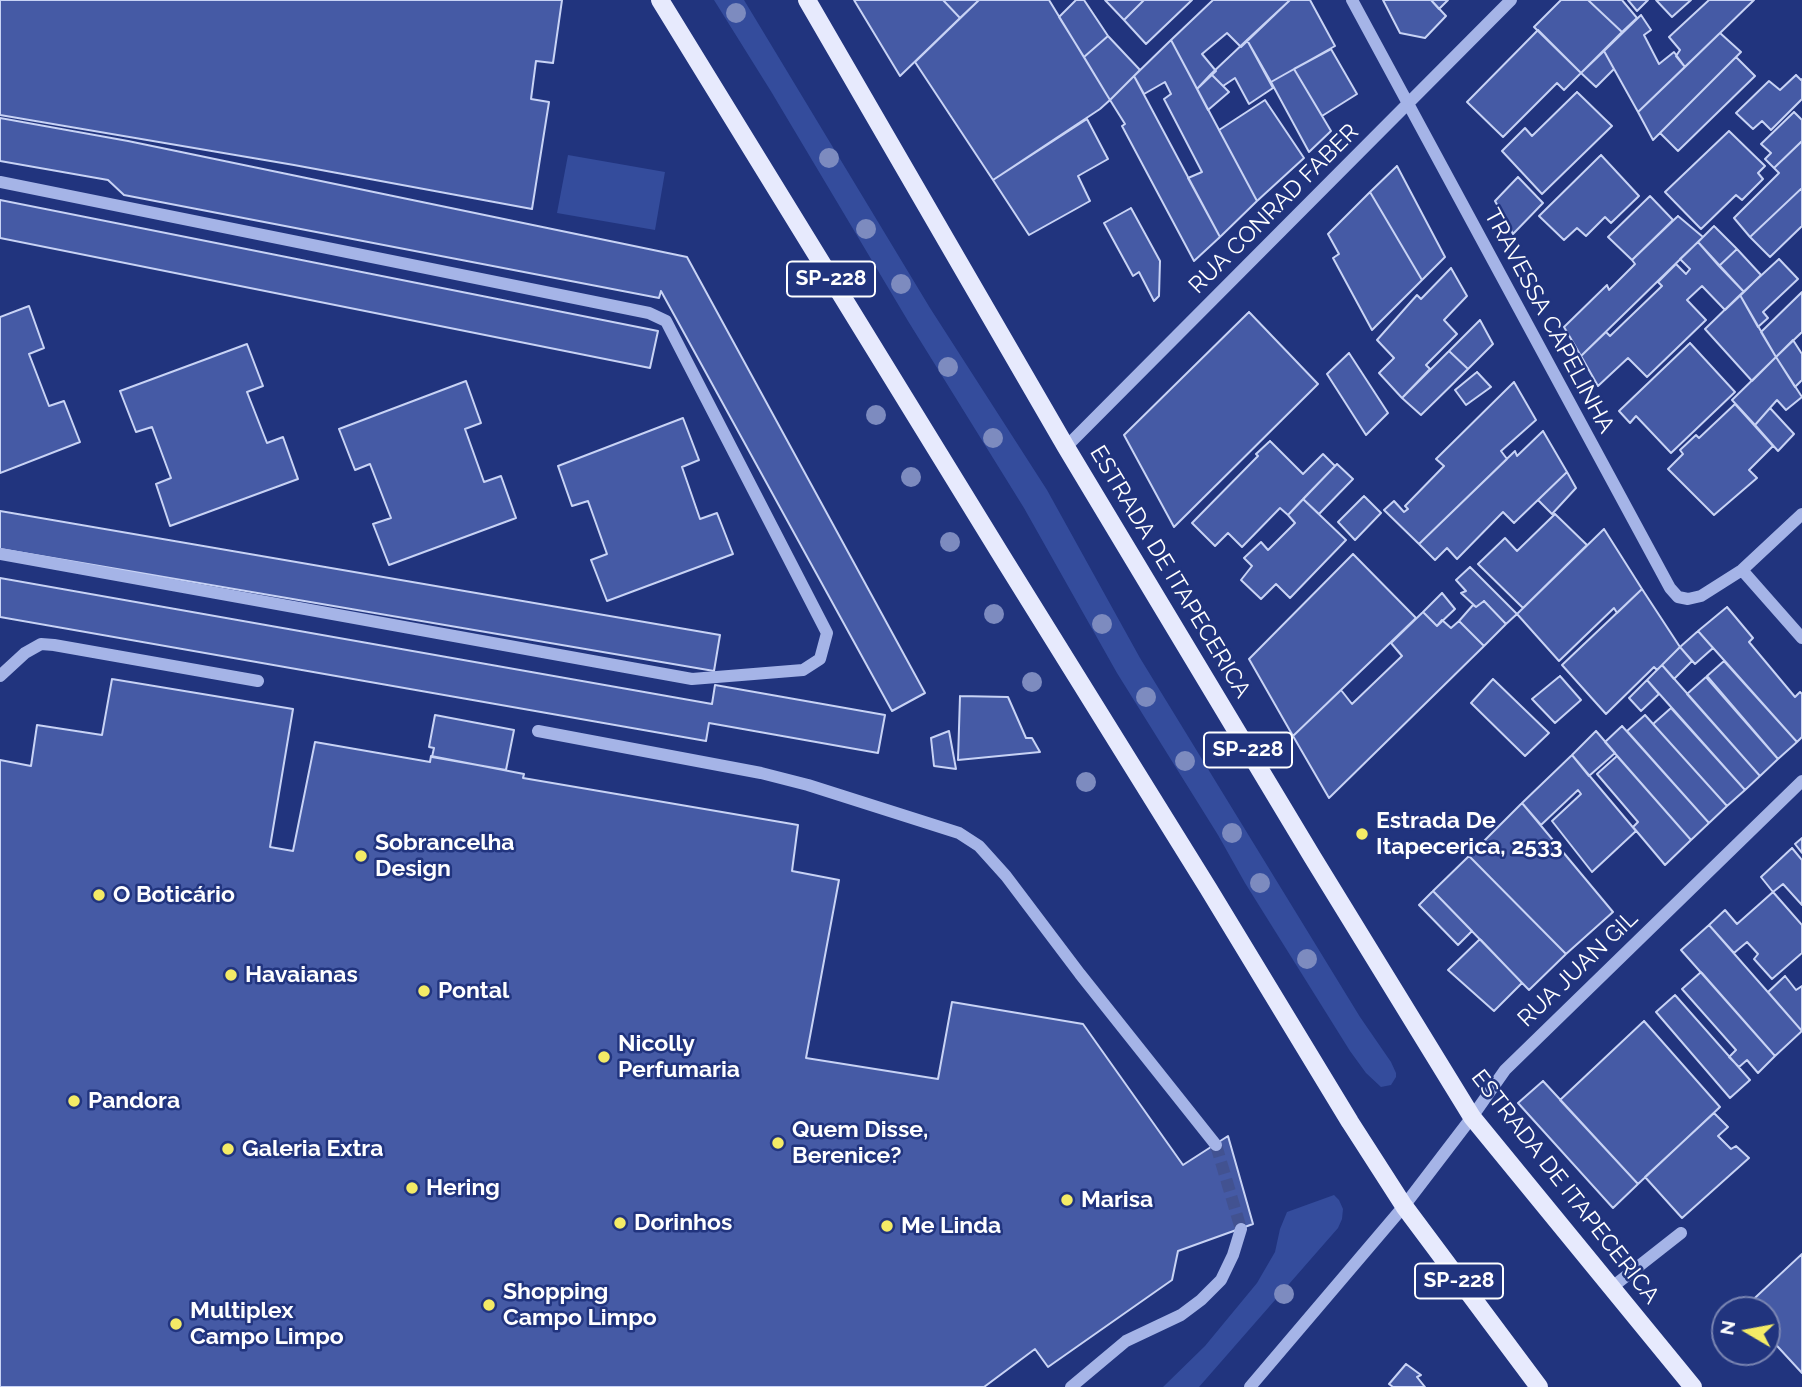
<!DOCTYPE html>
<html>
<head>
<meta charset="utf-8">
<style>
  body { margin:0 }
  #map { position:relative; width:1802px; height:1387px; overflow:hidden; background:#21347e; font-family:Raleway,sans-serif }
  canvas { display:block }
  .north { position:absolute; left:1711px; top:1296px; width:70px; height:70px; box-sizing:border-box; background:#21347e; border:2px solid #7a85b2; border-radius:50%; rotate:280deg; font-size:19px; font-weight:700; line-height:28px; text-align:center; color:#fff }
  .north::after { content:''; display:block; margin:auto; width:24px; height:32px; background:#f4eb66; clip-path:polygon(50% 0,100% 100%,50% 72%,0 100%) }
</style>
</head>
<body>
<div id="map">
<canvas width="1802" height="1387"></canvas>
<div class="north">N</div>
</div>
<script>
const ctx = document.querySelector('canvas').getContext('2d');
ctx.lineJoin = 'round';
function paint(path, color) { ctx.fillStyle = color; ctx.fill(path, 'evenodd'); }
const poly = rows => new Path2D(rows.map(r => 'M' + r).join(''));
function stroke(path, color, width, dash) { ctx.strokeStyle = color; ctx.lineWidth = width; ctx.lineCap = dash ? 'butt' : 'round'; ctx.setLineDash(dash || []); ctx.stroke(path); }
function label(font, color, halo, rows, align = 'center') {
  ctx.font = font + ' Raleway,sans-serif'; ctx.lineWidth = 5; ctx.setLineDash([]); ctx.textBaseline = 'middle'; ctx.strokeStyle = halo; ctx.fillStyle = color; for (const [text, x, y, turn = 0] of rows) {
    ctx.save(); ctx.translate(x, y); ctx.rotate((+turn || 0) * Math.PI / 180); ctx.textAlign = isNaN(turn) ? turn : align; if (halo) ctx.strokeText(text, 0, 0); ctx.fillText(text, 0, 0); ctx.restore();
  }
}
const green = poly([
  [714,0,744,0,930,308,1047,490,1140,658,1360,1017,1391,1062,1396,1073,1396,1077,1391,1085,1381,1087,1366,1073,1350,1051,1245,883,1218,835,1117,673,1024,508,908,321,772,93],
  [568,155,665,172,655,230,557,213],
  [1334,1195,1339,1200,1343,1209,1342,1219,1338,1228,1199,1387,1163,1387,1205,1346,1257,1283,1275,1252,1280,1229,1287,1212]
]);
const building = poly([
  [0,0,562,0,553,63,536,61,531,99,549,102,532,209,294,165,0,115,0,0],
  [854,0,943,0,960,18,900,76,854,0],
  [943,0,979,0,960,18,943,0],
  [979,0,1049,0,1110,100,1100,109,993,180,915,62,979,0],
  [1076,0,1084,0,1108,36,1084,57,1059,17,1076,0],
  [1105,0,1144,0,1124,20,1105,0],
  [1144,0,1192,0,1146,44,1124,20,1144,0],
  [1213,0,1290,0,1241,47,1227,33,1202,54,1216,71,1197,89,1171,40,1213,0],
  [1290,0,1310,0,1335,46,1271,82,1247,40,1290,0],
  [1383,0,1431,0,1446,16,1425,38,1400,33,1383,0],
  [1431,0,1448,0,1439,9,1431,0],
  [1561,0,1588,0,1622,32,1581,73,1534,27,1561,0],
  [1588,0,1622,0,1637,18,1622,32,1588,0],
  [1628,0,1648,0,1637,11,1628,0],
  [1656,0,1691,0,1672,17,1656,0],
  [1709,0,1754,0,1685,67,1676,56,1680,50,1669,37,1709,0],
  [1641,15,1651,30,1644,35,1659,64,1674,52,1685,67,1638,112,1604,51,1641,15],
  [1538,30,1581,73,1564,90,1557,83,1503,137,1467,102,1538,30],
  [1720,33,1741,52,1653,140,1638,112,1720,33],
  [1108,36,1140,70,1110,100,1084,57,1108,36],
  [1171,40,1257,201,1220,237,1188,178,1202,172,1164,99,1171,94,1165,82,1144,94,1134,76,1171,40],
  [1247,40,1273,88,1249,104,1235,78,1223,86,1211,74,1247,40],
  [1331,49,1357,94,1322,116,1294,69,1331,49],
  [1604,51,1614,69,1596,87,1581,73,1604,51],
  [1736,57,1755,76,1678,151,1660,133,1736,57],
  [1294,69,1331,131,1309,152,1271,82,1294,69],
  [1211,74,1229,92,1208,110,1197,89,1211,74],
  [1796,75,1801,80,1802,79,1802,99,1771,130,1762,121,1753,129,1736,113,1769,81,1780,90,1796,75],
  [1134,76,1220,237,1194,261,1122,126,1125,124,1110,100,1134,76],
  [1577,92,1612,126,1542,194,1502,151,1525,128,1532,136,1577,92],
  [1265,100,1304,158,1257,201,1219,130,1265,100],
  [1794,112,1802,120,1802,141,1774,168,1765,159,1771,153,1761,144,1794,112],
  [0,118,128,141,687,257,925,693,892,711,661,291,659,298,124,195,108,180,0,161,0,118],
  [1087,119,1108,159,1078,176,1090,201,1029,235,993,180,1087,119],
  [1729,131,1765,166,1758,173,1763,179,1742,200,1736,195,1701,229,1665,192,1729,131],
  [1802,141,1802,188,1750,237,1734,218,1779,173,1774,168,1802,141],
  [1601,155,1639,196,1611,223,1605,217,1586,236,1577,228,1564,240,1539,216,1601,155],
  [1397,166,1445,257,1422,280,1370,192,1397,166],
  [1518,177,1543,203,1513,234,1495,201,1518,177],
  [1802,188,1802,226,1770,257,1750,237,1802,188],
  [1370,192,1422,280,1372,330,1333,258,1339,254,1328,234,1370,192],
  [1650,196,1673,220,1632,260,1608,237,1650,196],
  [0,200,658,331,650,368,0,238,0,200],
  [1131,208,1160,261,1159,296,1154,301,1139,272,1133,276,1104,223,1131,208],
  [1678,216,1703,237,1581,356,1564,327,1607,285,1609,290,1635,264,1632,260,1678,216],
  [1714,226,1737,249,1719,266,1698,242,1714,226],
  [1698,242,1744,292,1725,310,1702,286,1687,300,1706,320,1647,377,1628,358,1598,386,1581,356,1606,332,1610,336,1662,286,1658,282,1676,264,1686,274,1690,269,1680,259,1698,242],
  [1737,249,1761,275,1744,292,1719,266,1737,249],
  [1779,259,1798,279,1763,312,1768,318,1758,327,1740,295,1779,259],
  [1451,268,1467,296,1444,320,1457,334,1426,365,1430,369,1402,398,1379,373,1394,358,1377,340,1417,295,1421,299,1451,268],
  [1802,292,1802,332,1776,357,1761,332,1802,292],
  [1740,295,1776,357,1752,381,1705,329,1740,295],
  [29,306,44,348,29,354,49,406,64,401,80,442,0,473,0,317,29,306],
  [1249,312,1318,384,1174,527,1124,435,1249,312],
  [1480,320,1493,344,1468,369,1449,351,1480,320],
  [1793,340,1802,354,1802,380,1795,387,1776,357,1793,340],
  [1690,343,1735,392,1671,453,1636,416,1630,423,1619,411,1690,343],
  [247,344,263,386,247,392,267,443,283,437,298,479,170,526,156,484,171,478,152,427,136,432,120,391,247,344],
  [1449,351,1468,369,1421,415,1402,398,1449,351],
  [1349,353,1388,413,1366,435,1327,374,1349,353],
  [1776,357,1802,397,1786,410,1777,400,1755,425,1732,400,1776,357],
  [1477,372,1491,387,1466,405,1455,390,1477,372],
  [466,381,481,423,465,429,484,482,501,476,516,518,389,565,373,524,391,518,370,464,355,470,339,429,466,381],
  [1514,382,1536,420,1501,451,1507,459,1419,544,1384,510,1394,501,1404,512,1408,509,1405,506,1444,466,1436,459,1514,382],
  [1735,404,1773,446,1749,470,1757,478,1714,515,1668,469,1683,454,1680,450,1696,435,1699,438,1735,404],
  [1770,408,1794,434,1778,451,1755,425,1770,408],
  [683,418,699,460,682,467,700,519,717,513,733,554,607,601,591,560,607,554,588,501,572,506,558,466,683,418],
  [1543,431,1567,472,1514,523,1503,512,1457,559,1447,548,1435,560,1419,544,1515,451,1517,456,1543,431],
  [1270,441,1303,474,1323,454,1335,466,1288,515,1280,508,1242,547,1228,533,1215,546,1192,523,1258,456,1256,454,1270,441],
  [1337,464,1353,479,1319,514,1303,499,1337,464],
  [1567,472,1576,488,1552,514,1538,500,1567,472],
  [1364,496,1381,513,1355,540,1338,522,1364,496],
  [1303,499,1346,540,1290,598,1276,584,1261,599,1241,580,1252,566,1244,558,1261,542,1268,550,1295,523,1288,515,1303,499],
  [0,511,720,635,714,671,0,549,0,511],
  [1555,514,1587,545,1523,608,1478,564,1505,538,1517,551,1555,514],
  [1604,529,1642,589,1617,613,1614,608,1559,661,1517,614,1604,529],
  [1353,554,1416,618,1293,736,1249,659,1353,554],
  [1470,567,1517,614,1506,624,1484,601,1476,607,1461,593,1466,591,1456,580,1470,567],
  [0,578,712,704,715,685,885,715,878,753,709,723,706,741,0,617,0,578],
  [1642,589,1680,647,1657,670,1654,667,1606,714,1562,665,1642,589],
  [1442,593,1455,609,1437,626,1423,612,1442,593],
  [1484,601,1506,624,1484,646,1459,621,1473,605,1476,607,1484,601],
  [1727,607,1753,638,1749,642,1795,697,1800,692,1802,694,1802,737,1797,742,1698,631,1727,607],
  [1423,612,1437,626,1442,620,1451,628,1459,621,1484,646,1329,798,1293,736,1341,690,1352,704,1402,656,1391,643,1423,612],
  [1698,631,1713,648,1695,664,1680,647,1698,631],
  [1680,647,1692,661,1674,679,1662,665,1680,647],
  [1724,661,1797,742,1778,759,1707,676,1724,661],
  [1662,665,1760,776,1745,790,1647,680,1662,665],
  [1560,676,1581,700,1555,723,1532,699,1560,676],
  [1706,677,1778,759,1760,776,1687,694,1706,677],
  [112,679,293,709,270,847,293,851,315,742,430,762,431,756,524,774,523,778,798,825,792,871,839,880,806,1058,938,1079,952,1002,1083,1024,1183,1165,1228,1136,1253,1224,1178,1251,1172,1280,1048,1367,1035,1349,984,1387,0,1387,0,760,31,766,37,725,102,735,112,679],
  [1493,679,1549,733,1525,756,1471,703,1493,679],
  [1647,680,1659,694,1641,711,1629,698,1647,680],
  [960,696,1008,697,1026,738,1032,738,1040,752,958,760,960,696],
  [1671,708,1745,790,1727,806,1653,724,1671,708],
  [435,715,514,730,506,770,432,757,434,748,429,747,435,715],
  [1645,715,1727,806,1709,823,1627,731,1645,715],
  [1622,726,1709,823,1691,840,1605,742,1622,726],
  [949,731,956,769,934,766,931,738,949,731],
  [1596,731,1615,753,1589,776,1572,755,1596,731],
  [1572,755,1636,831,1592,872,1552,821,1581,794,1578,790,1541,825,1522,803,1572,755],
  [1617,756,1691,840,1665,865,1633,827,1638,822,1597,774,1617,756],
  [1522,803,1613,912,1566,954,1469,856,1522,803],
  [1802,838,1802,853,1795,844,1802,838],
  [1792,848,1802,860,1802,905,1783,884,1773,892,1761,877,1792,848],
  [1469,856,1566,954,1529,990,1433,891,1469,856],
  [1433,891,1472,931,1458,945,1419,905,1433,891],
  [1773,892,1802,925,1802,953,1772,979,1754,959,1758,954,1747,942,1734,953,1709,925,1725,910,1737,924,1773,892],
  [1709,925,1802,1031,1775,1056,1681,950,1709,925],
  [1480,939,1522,983,1494,1011,1448,970,1480,939],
  [1701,972,1775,1056,1758,1073,1747,1060,1739,1067,1729,1057,1736,1050,1682,989,1701,972],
  [1785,976,1796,990,1802,986,1802,1031,1768,992,1785,976],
  [1675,995,1750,1080,1730,1098,1656,1012,1675,995],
  [1644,1021,1720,1107,1638,1184,1560,1100,1644,1021],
  [1543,1081,1638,1184,1613,1208,1518,1103,1543,1081],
  [1714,1113,1728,1127,1718,1136,1731,1149,1736,1146,1749,1158,1682,1218,1645,1177,1714,1113],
  [1802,1254,1802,1373,1767,1335,1767,1310,1743,1309,1802,1254],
  [1406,1364,1421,1375,1417,1377,1425,1387,1393,1387,1389,1384,1406,1364]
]);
const minorTunnel = poly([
  [1216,1145,1241,1229]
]);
const minor = poly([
  [1352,0,1670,588,1678,597,1688,599,1701,596,1742,570,1802,514],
  [0,182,649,313,666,321,827,633,820,659,803,670,692,679,0,554],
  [1066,447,1511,0],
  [1742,570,1802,638],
  [0,676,25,653,41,644,54,645,258,681],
  [538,731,761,773,808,785,959,833,979,846,1006,876,1080,974,1216,1145],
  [1611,1288,1681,1233],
  [1071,1387,1126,1341,1181,1315,1201,1300,1221,1280,1233,1255,1241,1229],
  [1250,1387,1404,1206,1472,1117,1505,1070,1802,781]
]);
const major = poly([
  [660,0,1003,558,1208,888,1350,1122,1404,1206,1539,1387],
  [807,0,1066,447,1313,858,1472,1117,1693,1387]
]);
const trees = [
  [736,13],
  [829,158],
  [866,229],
  [901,284],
  [948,367],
  [876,415],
  [993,438],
  [911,477],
  [950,542],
  [994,614],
  [1102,624],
  [1032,682],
  [1146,697],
  [1185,761],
  [1086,782],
  [1232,833],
  [1260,883],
  [1307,959],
  [1284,1294]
];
const markers = [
  [1362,834,7,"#f4eb66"],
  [361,856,7,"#f4eb66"],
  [99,895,7,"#f4eb66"],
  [231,975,7,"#f4eb66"],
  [424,991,7,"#f4eb66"],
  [604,1057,7,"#f4eb66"],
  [74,1101,7,"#f4eb66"],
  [778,1143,7,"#f4eb66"],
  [228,1149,7,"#f4eb66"],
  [412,1188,7,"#f4eb66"],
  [1067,1200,7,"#f4eb66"],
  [620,1223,7,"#f4eb66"],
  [887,1226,7,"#f4eb66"],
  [489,1305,7,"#f4eb66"],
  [176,1324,7,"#f4eb66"]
];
const shields = [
  [831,279,88],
  [1248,750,88],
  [1459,1281,88]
];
const shieldNames = [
  ["SP-228",831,279],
  ["SP-228",1248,750],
  ["SP-228",1459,1281]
];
const streetNames = [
  ["RUA CONRAD FABER",1274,209,-45],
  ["TRAVESSA CAPELINHA",1549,321,62],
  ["ESTRADA DE ITAPECERICA",1170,572,59],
  ["RUA JUAN GIL",1578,969,-44],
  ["ESTRADA DE ITAPECERICA",1565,1187,52]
];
const poiNames = [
  ["Estrada De",1376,821],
  ["Itapecerica, 2533",1376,847],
  ["Sobrancelha",375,843],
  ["Design",375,869],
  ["O Boticário",113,895],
  ["Havaianas",245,975],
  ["Pontal",438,991],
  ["Nicolly",618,1044],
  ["Perfumaria",618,1070],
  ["Pandora",88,1101],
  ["Quem Disse,",792,1130],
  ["Berenice?",792,1156],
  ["Galeria Extra",242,1149],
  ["Hering",426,1188],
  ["Marisa",1081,1200],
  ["Dorinhos",634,1223],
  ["Me Linda",901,1226],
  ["Shopping",503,1292],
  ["Campo Limpo",503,1318],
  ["Multiplex",190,1311],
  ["Campo Limpo",190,1337]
];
paint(green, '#344c9c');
paint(building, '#455aa5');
stroke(building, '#c8d3f5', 2);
stroke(minorTunnel, '#425291', 12, [12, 6]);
stroke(minor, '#a5b4e7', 12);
stroke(major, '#e7eafd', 18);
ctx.fillStyle = '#7d8bbf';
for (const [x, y] of trees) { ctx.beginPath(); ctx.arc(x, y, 10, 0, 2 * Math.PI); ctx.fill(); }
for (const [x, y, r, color] of markers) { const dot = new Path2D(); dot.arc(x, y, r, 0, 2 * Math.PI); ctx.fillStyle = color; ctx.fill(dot); stroke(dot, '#21347e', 2.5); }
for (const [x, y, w] of shields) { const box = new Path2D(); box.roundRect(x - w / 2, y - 17.5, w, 35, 5); ctx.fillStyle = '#21347e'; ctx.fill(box); stroke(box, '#fff', 2); }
label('bold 21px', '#fff', null, shieldNames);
label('23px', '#fff', '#21347e', streetNames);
label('bold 23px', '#fff', '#21347e', poiNames, 'left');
</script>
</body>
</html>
